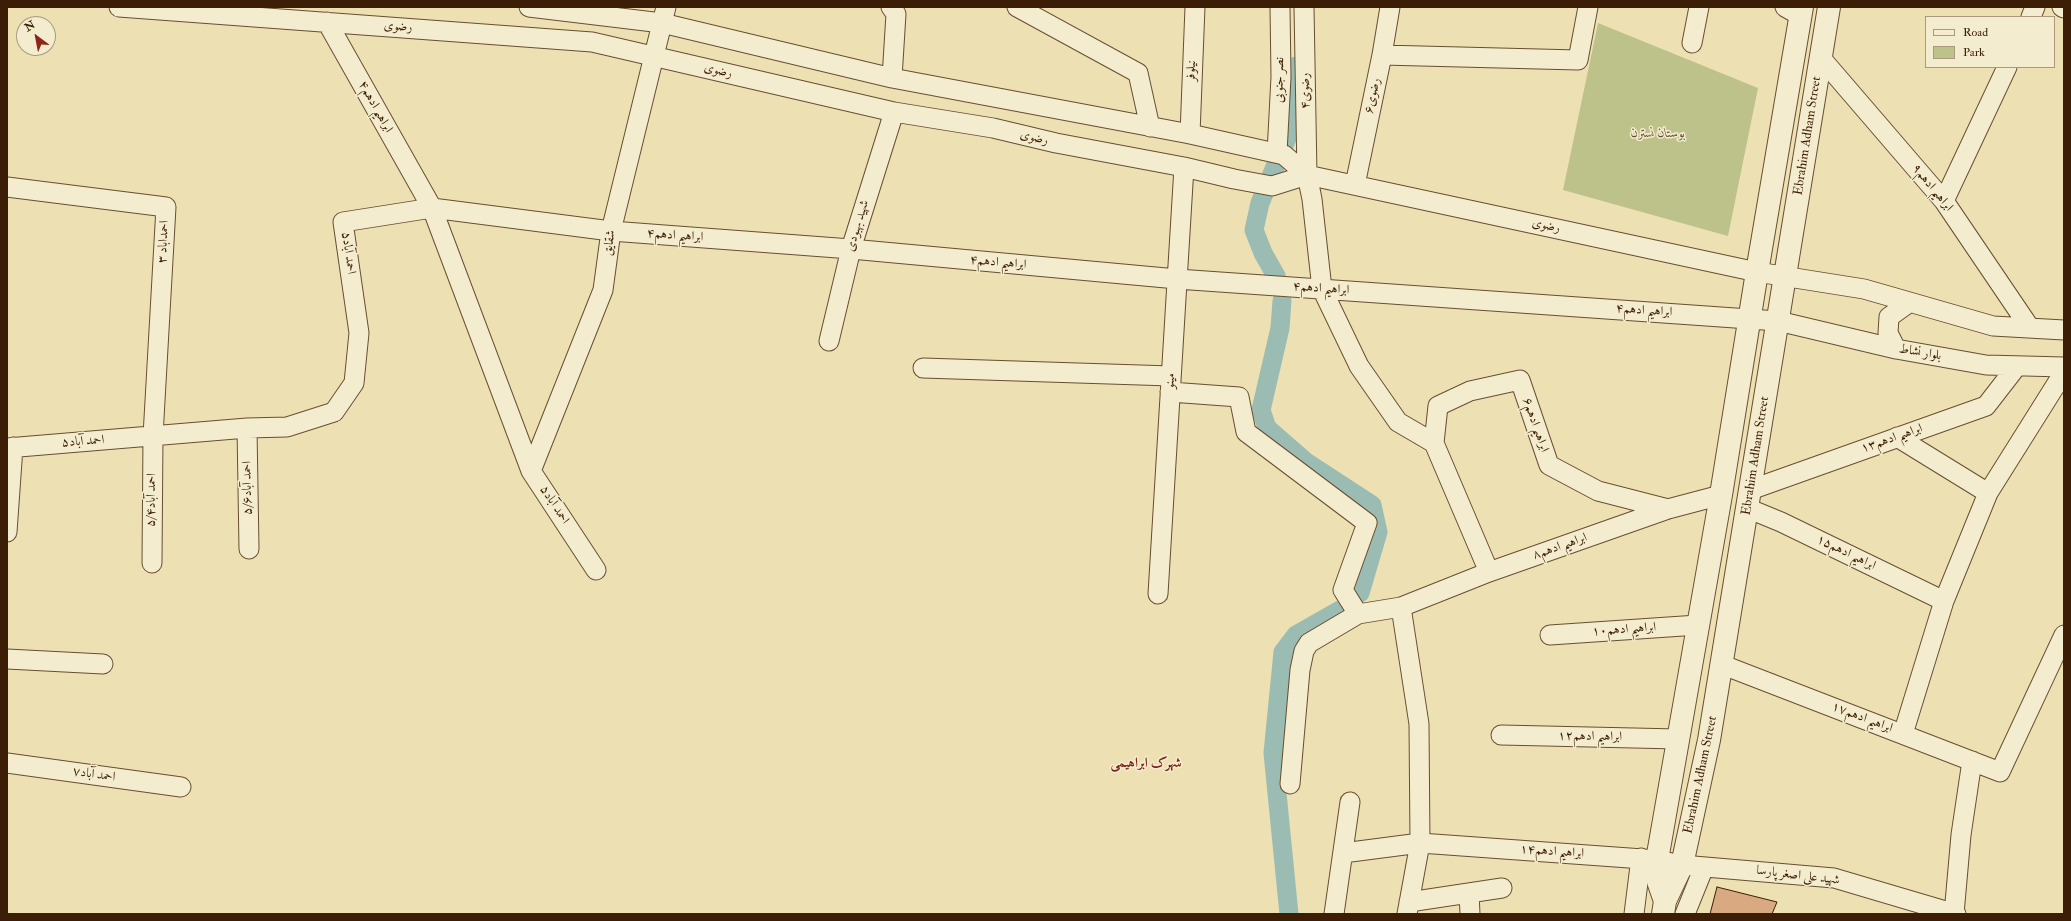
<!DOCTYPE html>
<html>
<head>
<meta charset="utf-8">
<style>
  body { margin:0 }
  #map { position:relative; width:2071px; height:921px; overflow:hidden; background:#ede1b4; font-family:"IM FELL Double Pica",serif }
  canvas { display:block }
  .frame { position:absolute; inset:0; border:8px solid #3c1d05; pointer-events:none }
  .legend { position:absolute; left:1925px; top:16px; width:130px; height:52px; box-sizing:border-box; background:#f3ecce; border:1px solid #aa997e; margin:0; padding:5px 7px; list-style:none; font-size:12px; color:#3c1d05 }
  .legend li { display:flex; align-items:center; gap:8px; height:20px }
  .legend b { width:20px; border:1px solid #aa997e }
  .north { position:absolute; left:16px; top:16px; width:40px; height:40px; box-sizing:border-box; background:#f3ecce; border:1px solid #aa997e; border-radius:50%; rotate:328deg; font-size:11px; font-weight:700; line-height:16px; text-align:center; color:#3c1d05 }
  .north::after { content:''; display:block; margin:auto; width:14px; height:18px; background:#8f2418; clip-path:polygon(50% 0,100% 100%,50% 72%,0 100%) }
</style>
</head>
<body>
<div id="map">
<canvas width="2071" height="921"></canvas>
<div class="frame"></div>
<ul class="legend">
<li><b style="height:5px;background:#f3ecce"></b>Road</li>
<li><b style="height:11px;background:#bdc18a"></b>Park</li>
</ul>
<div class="north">N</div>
</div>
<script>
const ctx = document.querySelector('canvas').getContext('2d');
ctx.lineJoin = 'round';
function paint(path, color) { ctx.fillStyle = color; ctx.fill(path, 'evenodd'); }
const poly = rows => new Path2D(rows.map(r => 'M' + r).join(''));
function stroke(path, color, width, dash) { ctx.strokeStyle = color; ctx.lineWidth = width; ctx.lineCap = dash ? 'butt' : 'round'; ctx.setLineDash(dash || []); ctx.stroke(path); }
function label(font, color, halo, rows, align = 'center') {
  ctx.font = font + ' "IM FELL Double Pica",Amiri,serif'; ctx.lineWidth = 3; ctx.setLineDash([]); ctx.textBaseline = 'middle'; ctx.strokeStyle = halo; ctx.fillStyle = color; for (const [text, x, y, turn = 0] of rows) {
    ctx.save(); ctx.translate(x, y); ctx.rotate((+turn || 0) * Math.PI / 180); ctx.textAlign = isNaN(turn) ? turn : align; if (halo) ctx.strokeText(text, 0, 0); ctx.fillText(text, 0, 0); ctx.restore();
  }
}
const green = poly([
  [1598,23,1758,88,1728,236,1563,190]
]);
const canal = poly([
  [1276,276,1263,253,1254,230,1260,203,1287,138,1296,91,1296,66],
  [1282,301,1280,328,1261,410,1267,428,1306,462,1372,505,1378,532,1360,593],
  [1289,914,1273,753,1283,652,1296,635,1340,610]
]);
const building = poly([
  [1717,887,1777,902,1772,914,1710,914,1717,887]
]);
const minor = poly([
  [119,7,592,42,894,112,993,128,1056,143,1184,167,1234,179,1272,186,1307,175],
  [529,7,662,23,892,78,1190,134,1284,155,1307,175,1757,272,1864,289,1993,326,2064,330],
  [891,7,896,14,892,78],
  [1017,7,1138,73,1150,127],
  [1304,7,1307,175,1312,199,1322,289,1359,366,1398,422,1434,443,1489,572],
  [1785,7,1801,16],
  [2062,7,2064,8],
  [2031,17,2035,7],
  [327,22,432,208,611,231,851,249,1177,279,1778,321,1896,349,1986,365,2064,367],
  [1692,43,1699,7],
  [1382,55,1578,60,1588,7],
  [1821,58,1944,201,2030,328],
  [1190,134,1195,7],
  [1277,153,1281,77,1280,7],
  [1355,185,1382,55,1390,7],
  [7,187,166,207,153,436,152,563],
  [1944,201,2007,67],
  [829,341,851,249,894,112],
  [1896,349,1888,333,1889,317,1910,302],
  [923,368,1171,376],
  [1170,392,1239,397,1246,432,1367,523,1343,590,1358,614,1401,607,1419,724,1420,843,1407,914],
  [247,428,249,549],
  [1897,437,1988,493],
  [1434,443,1438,406,1470,391,1520,380,1549,465,1598,491,1668,509],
  [7,448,247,428,287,427,334,412,354,383,359,333,343,222,432,208,531,471,596,570],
  [531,471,603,290,611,231,666,7],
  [1750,490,1986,406,2017,366],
  [1747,508,1781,522,1944,601],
  [7,532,13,447],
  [1158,594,1184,167],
  [1401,607,1489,572,1668,509,1721,495],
  [1550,635,1698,625],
  [7,659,103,664],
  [1723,665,2000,772,2064,635],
  [1903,734,1944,601,1988,493,2064,372],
  [1501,735,1678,739],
  [7,763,181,787],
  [1290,784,1300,670,1304,651,1309,643,1358,614],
  [1343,853,1420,843,1657,860,1682,865,1834,878,1956,914],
  [1469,893,1470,914],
  [1409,902,1502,888],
  [1334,914,1350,802],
  [1634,914,1641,858],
  [1685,914,1704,867],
  [1954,914,1961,835,1972,761]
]);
const tertiary = poly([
  [1665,901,1658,881,1657,860,1721,495,1757,272,1802,7],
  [1663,914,1665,901,1682,865,1709,740,1829,7]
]);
const streetNames = [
  ["رضوی",398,27,4],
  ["رضوی",718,71,14],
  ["نیلوفر",1192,71,-88],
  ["نصر جنوبی",1280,80,-89],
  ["رضوی۴",1306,91,-91],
  ["رضوی۶",1373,96,-78],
  ["ابراهیم ادهم۴",375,107,61],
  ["Ebrahim Adham Street",1808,136,-81],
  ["رضوی",1034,138,14],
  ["ابراهیم ادهم۹",1932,188,51],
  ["شهید بهبودی",858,226,-73],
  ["رضوی",1546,226,12],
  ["ابراهیم ادهم۴",675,236,4],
  ["احمداباد ۳",164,242,-87],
  ["شقایق",610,243,-81],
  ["احمد آباد۵",348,253,82],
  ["ابراهیم ادهم۴",998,263,5],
  ["ابراهیم ادهم۴",1321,289,4],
  ["ابراهیم ادهم۴",1644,311,4],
  ["بلوار نشاط",1920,353,10],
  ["مینو",1171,381,-87],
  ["ابراهیم ادهم۶",1535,425,71],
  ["ابراهیم ادهم۱۳",1892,439,-19],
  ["احمد آباد۵",83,442,-4],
  ["Ebrahim Adham Street",1756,456,-81],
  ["احمد آباد۵/۶",248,488,-91],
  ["احمد آباد۵/۴",152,500,-89],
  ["احمد آباد۵",554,505,57],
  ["ابراهیم ادهم۸",1560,547,-19],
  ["ابراهیم ادهم۱۵",1846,553,26],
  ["ابراهیم ادهم۱۰",1624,630,-4],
  ["ابراهیم ادهم۱۷",1862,718,21],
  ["ابراهیم ادهم۱۲",1590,737,1],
  ["احمد آباد۷",94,775,8],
  ["Ebrahim Adham Street",1701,775,-78],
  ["ابراهیم ادهم۱۴",1552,852,4],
  ["شهید علی اصغر پارسا",1798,876,7]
];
const parkNames = [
  ["بوستان نسترن",1658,134]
];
const neighbourhoodNames = [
  ["شهرک ابراهیمی",1146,764]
];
paint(green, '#bdc18a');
stroke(canal, '#9abcb3', 19);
paint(building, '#d9a982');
stroke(building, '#3c1d05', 1);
stroke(minor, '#684e31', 21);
stroke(tertiary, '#684e31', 24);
stroke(minor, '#f3ecce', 19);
stroke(tertiary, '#f3ecce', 22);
label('13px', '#3c1d05', '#f3ecce', streetNames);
label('italic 13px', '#634e2d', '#f3ecce', parkNames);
label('bold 14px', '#7a1f14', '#f3ecce', neighbourhoodNames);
</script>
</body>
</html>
